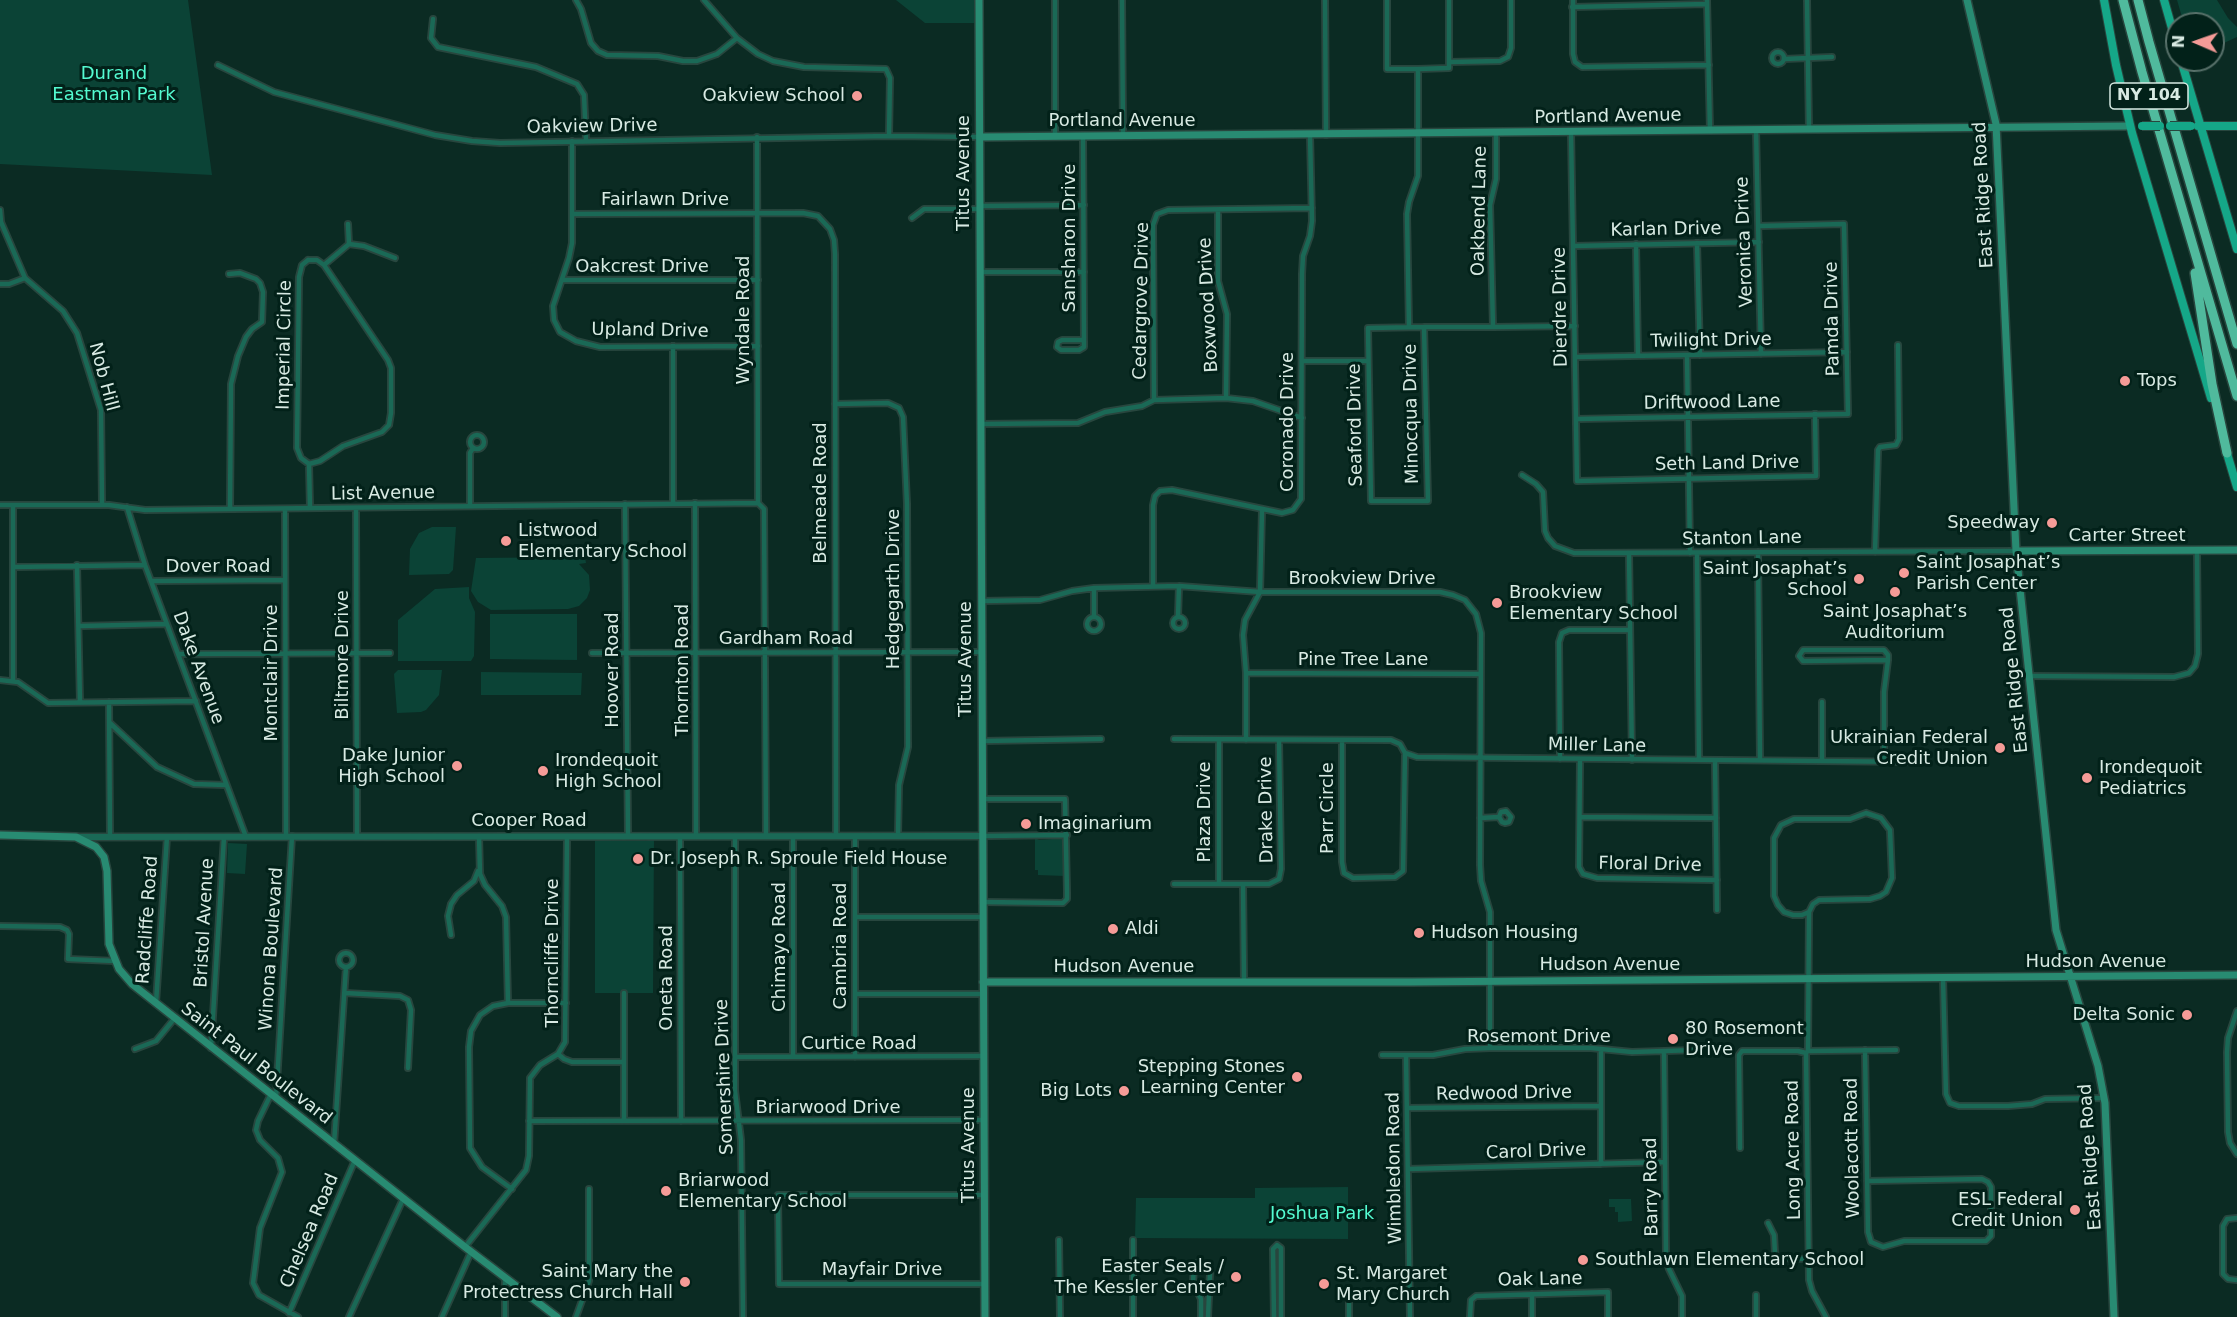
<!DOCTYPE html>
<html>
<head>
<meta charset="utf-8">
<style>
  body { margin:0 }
  #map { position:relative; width:2237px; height:1317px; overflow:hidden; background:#0b2b23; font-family:"DejaVu Sans",sans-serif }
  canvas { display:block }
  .north { position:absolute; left:2165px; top:12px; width:60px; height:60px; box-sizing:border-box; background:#022119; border:2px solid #58716a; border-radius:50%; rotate:272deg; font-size:16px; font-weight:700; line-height:24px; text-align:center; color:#d8eae3 }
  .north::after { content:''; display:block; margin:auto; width:21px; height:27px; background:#f59b97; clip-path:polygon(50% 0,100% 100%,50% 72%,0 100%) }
</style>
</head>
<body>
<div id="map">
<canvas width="2237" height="1317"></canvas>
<div class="north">N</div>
</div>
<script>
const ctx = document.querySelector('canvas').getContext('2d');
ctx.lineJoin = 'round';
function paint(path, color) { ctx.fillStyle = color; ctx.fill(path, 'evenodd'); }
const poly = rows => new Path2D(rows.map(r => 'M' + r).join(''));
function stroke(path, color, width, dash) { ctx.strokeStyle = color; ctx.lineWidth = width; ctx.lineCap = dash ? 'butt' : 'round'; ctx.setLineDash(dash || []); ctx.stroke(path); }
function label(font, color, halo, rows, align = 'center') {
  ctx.font = font + ' "DejaVu Sans",sans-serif'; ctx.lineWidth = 6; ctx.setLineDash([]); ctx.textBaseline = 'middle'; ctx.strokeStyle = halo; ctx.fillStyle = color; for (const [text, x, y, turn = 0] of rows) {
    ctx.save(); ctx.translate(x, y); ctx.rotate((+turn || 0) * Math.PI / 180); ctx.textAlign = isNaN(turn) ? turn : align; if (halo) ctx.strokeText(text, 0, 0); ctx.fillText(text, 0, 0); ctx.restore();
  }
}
const green = poly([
  [0,0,188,0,212,175,0,164],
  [896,0,979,0,979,23,925,23],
  [2177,0,2217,0,2228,18,2237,27,2237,37,2213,48,2213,24,2184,24],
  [432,527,456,527,453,570,449,574,409,575,410,549,419,533],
  [585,557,586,563,579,564,589,575,590,590,587,598,579,606,568,609,491,610,478,602,471,591,476,558],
  [469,587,469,598,475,612,474,656,471,661,398,661,398,620,435,589],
  [490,614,577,614,577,660,490,659],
  [398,670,442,670,439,695,426,710,421,712,397,713,394,674],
  [481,672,582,673,581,695,481,695],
  [1035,838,1039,840,1064,838,1065,876,1038,875,1038,870,1035,870],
  [595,839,623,841,645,841,654,839,653,993,595,993],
  [228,843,247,844,245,874,227,873],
  [1348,1187,1348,1239,1135,1238,1136,1198,1255,1198,1255,1188],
  [1609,1199,1631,1199,1632,1221,1618,1222,1618,1212,1615,1212,1615,1207,1609,1207]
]);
const minor = poly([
  [576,0,581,9,591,43,598,51,607,55,658,56,683,61,697,61,717,54,737,38],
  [704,0,737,38,758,54,773,61,804,67,886,69,890,78,889,136],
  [1122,0,1123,136],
  [1325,0,1326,135],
  [1387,0,1387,69,1418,69,1449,68,1449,0],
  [1573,0,1573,54,1575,62,1582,67,1709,65],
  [1707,0,1710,131],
  [1807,0,1809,130],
  [1572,7,1707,4],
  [433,19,431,38,438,47,536,67,577,84,584,95,586,140],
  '1772 58a6 6 0 1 1 12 0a6 6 0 1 1-12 0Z',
  [1784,59,1832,57],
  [1449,62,1500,61,1508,57,1511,48,1511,0],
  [218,65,274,92,435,135,472,141,500,143,889,136,980,137],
  [1756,130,1761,354],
  [1571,132,1577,481,1816,476,1815,414],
  [757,137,758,503],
  [1055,137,1055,0],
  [1083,137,1084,347,1079,350,1061,350,1057,347,1058,342,1062,340,1084,340],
  [572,141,572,243,569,258,553,306,554,320,560,332,576,341,600,347,758,346],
  [979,206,1084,205],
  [0,210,1,222,25,278,63,311,77,333,101,410,102,504],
  [1218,210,1218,281,1227,314,1226,398],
  [572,214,803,213,818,216,830,229,834,240,835,254,836,836],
  [912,218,924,209,979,209],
  [1697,243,1700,355],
  [349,244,364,246,395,258],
  [1636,244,1638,356],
  [1574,246,1759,242],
  [308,260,317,260,324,265,388,360,391,368,391,413,389,425,382,432,343,446,320,461,309,464,301,458,297,448,299,277,302,265,308,260],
  [324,265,349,244,348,224],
  [980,272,1084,272],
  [229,274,240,273,256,279,260,283,263,292,262,322,252,329,246,337,238,356,231,384,230,509],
  [563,280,758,280],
  [0,284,9,284,25,278],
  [1409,327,1407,214,1409,202,1418,176,1418,69],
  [1424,327,1428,501,1371,501,1368,328,1424,327,1493,327,1575,326],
  [1493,327,1490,205,1496,179,1496,133],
  [673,346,673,504],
  [1687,355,1690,553],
  [1575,357,1847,352],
  [1302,361,1368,361],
  [1154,400,1153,225,1157,214,1168,210,1312,208],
  [835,404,888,403,899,408,903,417,907,504,908,747,899,785,898,836],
  [1576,419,1848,414,1844,224,1759,226],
  [980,424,1078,423,1105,412,1142,406,1154,400,1226,398,1253,401,1302,418],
  '470 442a7 7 0 1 1 14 0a7 7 0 1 1-14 0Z',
  [309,464,310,508],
  [1522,475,1536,484,1543,492,1545,531,1548,538,1555,546,1574,553,2016,551],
  [695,503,696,836],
  [625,504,628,836],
  [0,505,109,505,145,510,758,503,764,509,766,836],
  [470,506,470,453,473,448],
  [127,507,145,565,246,837],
  [285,509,286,836],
  [356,509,357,836],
  [1758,552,1760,760],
  [1875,552,1878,450,1880,447,1896,445,1899,439,1898,345],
  [1629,553,1632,760],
  [1697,553,1699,760],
  [77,565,80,702],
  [13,567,145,565],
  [152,581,285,580],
  [1153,586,1153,505,1155,496,1160,491,1172,490,1282,513,1293,510,1301,499,1302,274,1303,256,1310,236,1312,221,1310,135],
  [1094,588,1094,616],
  [981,601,1040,600,1072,591,1094,588,1179,586,1260,592,1440,592,1453,595,1465,600,1476,614,1481,633,1480,865,1481,881,1490,912,1490,1048],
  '1173 623a6 6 0 1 1 12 0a6 6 0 1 1-12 0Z',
  '1087 624a7 7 0 1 1 14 0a7 7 0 1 1-14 0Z',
  [1178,617,1179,586],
  [80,626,167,624],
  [592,653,981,652],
  [178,654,390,653],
  [1246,673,1480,674],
  [2030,676,2174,677,2189,673,2195,666,2198,654,2197,551],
  [0,680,18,682,48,703,196,701],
  [13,680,13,505],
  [109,702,110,837],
  [1822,702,1822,761],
  [110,723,157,767,194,784,226,785],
  [1174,739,1391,740,1400,744,1405,753,1417,757,1921,762],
  [1219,740,1219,884],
  [1246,740,1246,673,1243,635,1245,620,1260,592,1262,510],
  [1342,740,1342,862,1344,873,1353,878,1395,877,1403,871,1405,753],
  [982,741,1101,739],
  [1560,759,1559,642,1562,633,1569,630,1630,630],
  [1580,759,1579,867,1583,874,1597,878,1717,880],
  [1715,760,1717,910],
  [1884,762,1884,692,1888,660,1803,661,1799,656,1803,650,1884,650,1888,655,1888,660],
  [982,799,1065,799,1067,892,1067,899,1063,903,982,902],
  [1866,813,1881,818,1890,830,1892,878,1886,892,1880,896,1870,899,1819,900,1813,904,1809,912,1802,915,1793,915,1784,912,1778,905,1774,896,1774,838,1781,825,1794,819,1850,819,1866,813],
  [1580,817,1716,818],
  [1480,818,1499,817,1502,822,1505,823,1509,822,1511,817,1506,811,1501,812,1499,817],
  [479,836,480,874,485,885,502,906,506,917,508,1003],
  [680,836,681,1121],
  [735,836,735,1091,741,1140,743,1317],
  [855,836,855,1057],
  [983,836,1067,835],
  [1174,884,1269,884,1279,879,1281,869,1279,740],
  [1243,884,1244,982],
  [1809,912,1808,1051,1806,1053,1809,1280,1812,1291,1826,1317],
  [855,917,982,917],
  [0,926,60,927,67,930,69,934,68,959,115,961],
  [451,935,448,916,451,904,457,895,474,881,478,871],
  '339 960a7 7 0 1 1 14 0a7 7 0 1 1-14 0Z',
  [1943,978,1946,1094,1950,1103,1959,1106,2008,1106,2032,1104,2045,1099,2105,1098],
  [345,993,400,996,408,1000,411,1010,408,1068],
  [624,993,624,1121],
  [855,994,983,994],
  [156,1003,167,837],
  [2237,1011,2228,1038,2227,1052,2228,1132,2230,1143,2237,1154],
  [211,1048,224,837],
  [135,1049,156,1041,174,1019],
  [1865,1050,1868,1232,1871,1242,1883,1247,1904,1241,1986,1241,1991,1236,1991,1187,1988,1182,1982,1179,1867,1181],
  [1808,1051,1896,1050],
  [1664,1053,1666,1257,1669,1269,1682,1296,1682,1317],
  [558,1054,564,1059,572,1062,624,1062],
  [1382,1055,1433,1055,1465,1049,1490,1048,1591,1048,1632,1052,1696,1050],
  [1406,1055,1410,1317],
  [735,1057,983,1056],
  [793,1057,793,836],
  [271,1094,258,1121,256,1130,260,1140,278,1158,282,1172,260,1228,253,1283,259,1295,298,1317],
  [276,1098,292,836],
  [1407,1108,1600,1106],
  [529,1121,984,1120],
  [334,1144,346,967],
  [1740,1148,1739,1055,1742,1051,1798,1051,1806,1053],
  [1601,1164,1601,1049],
  [1408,1169,1665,1162],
  [512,1189,482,1167,470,1148,469,1047,471,1031,480,1015,493,1006,508,1003,566,1003],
  [984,1195,778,1195,779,1284,985,1284],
  [2237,1218,2227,1219,2223,1226,2223,1274,2228,1279,2237,1280],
  [1768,1223,1774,1235,1775,1254,1777,1258,1809,1259],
  [1059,1240,1060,1317],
  [1133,1240,1133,1317],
  [465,1247,526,1170,529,1156,530,1078,540,1065,558,1054,565,1042,567,836],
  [1532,1294,1532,1317],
  [1349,1302,1349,1317],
  [289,1313,355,1160],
  [349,1317,403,1199],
  [442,1317,471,1252],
  [505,1317,505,1278],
  [576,1317,589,1281,589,1189],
  [1201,1317,1201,1299,1193,1283,1194,1265,1199,1262,1207,1266,1210,1273,1208,1317],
  [1274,1317,1273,1249,1277,1245,1281,1248,1281,1317],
  [1470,1317,1471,1300,1476,1296,1608,1292,1608,1317],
  [1756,1317,1756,1295]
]);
const tertiary = poly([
  [77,837,982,836]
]);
const secondary = poly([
  [979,0,985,1317],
  [1967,0,1996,124,2016,551,2056,930,2098,1066,2105,1103,2114,1317],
  [980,137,2130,126],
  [2016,551,2237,550],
  [0,835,76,837,96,847,104,857,107,871,109,944,119,969,132,984,465,1247,557,1317],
  [983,982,1411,982,2237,975]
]);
const primary = poly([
  [2104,0,2116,65,2132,133,2211,398],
  [2164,0,2177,46],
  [2181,60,2237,249],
  [2198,126,2237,126],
  [2226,450,2237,487]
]);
const motorway = poly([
  [2123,0,2142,72,2237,396],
  [2138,0,2149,42,2237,344],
  [2195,273,2212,384,2227,453]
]);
const primaryBridge = poly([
  [2142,126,2160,126],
  [2170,126,2191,126]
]);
const markers = [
  [857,96,6,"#f59b97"],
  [2125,381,6,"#f59b97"],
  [2052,523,6,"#f59b97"],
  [506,541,6,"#f59b97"],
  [1904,573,6,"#f59b97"],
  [1859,579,6,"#f59b97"],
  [1895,592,6,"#f59b97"],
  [1497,603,6,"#f59b97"],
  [2000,748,6,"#f59b97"],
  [457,766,6,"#f59b97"],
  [543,771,6,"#f59b97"],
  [2087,778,6,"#f59b97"],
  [1026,824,6,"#f59b97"],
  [638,859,6,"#f59b97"],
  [1113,929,6,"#f59b97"],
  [1419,933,6,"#f59b97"],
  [2187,1015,6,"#f59b97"],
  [1673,1039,6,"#f59b97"],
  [1297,1077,6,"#f59b97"],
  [1124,1091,6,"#f59b97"],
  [666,1191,6,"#f59b97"],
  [2075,1210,6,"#f59b97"],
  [1583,1260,6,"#f59b97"],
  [1236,1277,6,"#f59b97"],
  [685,1282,6,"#f59b97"],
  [1324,1284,6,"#f59b97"]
];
const shields = [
  [2149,96,78]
];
const shieldNames = [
  ["NY 104",2149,96]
];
const parkNames = [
  ["Durand",114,74],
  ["Eastman Park",114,95],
  ["Joshua Park",1322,1214]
];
const poiNames = [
  ["Oakview School",845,96,"right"],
  ["Tops",2137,381],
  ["Speedway",2040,523,"right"],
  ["Listwood",518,531],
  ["Elementary School",518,552],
  ["Saint Josaphat’s",1916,563],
  ["Parish Center",1916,584],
  ["Saint Josaphat’s",1847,569,"right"],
  ["School",1847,590,"right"],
  ["Brookview",1509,593],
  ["Elementary School",1509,614],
  ["Saint Josaphat’s",1895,612,"center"],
  ["Auditorium",1895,633,"center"],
  ["Ukrainian Federal",1988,738,"right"],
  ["Credit Union",1988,759,"right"],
  ["Dake Junior",445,756,"right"],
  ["High School",445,777,"right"],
  ["Irondequoit",555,761],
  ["High School",555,782],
  ["Irondequoit",2099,768],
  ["Pediatrics",2099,789],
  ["Imaginarium",1038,824],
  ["Dr. Joseph R. Sproule Field House",650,859],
  ["Aldi",1125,929],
  ["Hudson Housing",1431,933],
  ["Delta Sonic",2175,1015,"right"],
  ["80 Rosemont",1685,1029],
  ["Drive",1685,1050],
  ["Stepping Stones",1285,1067,"right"],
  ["Learning Center",1285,1088,"right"],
  ["Big Lots",1112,1091,"right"],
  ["Briarwood",678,1181],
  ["Elementary School",678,1202],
  ["ESL Federal",2063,1200,"right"],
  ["Credit Union",2063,1221,"right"],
  ["Southlawn Elementary School",1595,1260],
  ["Easter Seals /",1224,1267,"right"],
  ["The Kessler Center",1224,1288,"right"],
  ["Saint Mary the",673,1272,"right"],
  ["Protectress Church Hall",673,1293,"right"],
  ["St. Margaret",1336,1274],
  ["Mary Church",1336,1295]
];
const streetNames = [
  ["Portland Avenue",1608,117,-1],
  ["Portland Avenue",1122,121],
  ["Oakview Drive",592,127,-1],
  ["Titus Avenue",964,173,-90],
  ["East Ridge Road",1984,195,-93],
  ["Fairlawn Drive",665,200],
  ["Oakbend Lane",1480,211,-89],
  ["Karlan Drive",1666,230,-1],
  ["Sansharon Drive",1070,238,-90],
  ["Veronica Drive",1745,242,-92],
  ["Oakcrest Drive",642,267],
  ["Cedargrove Drive",1142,301,-89],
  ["Boxwood Drive",1209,305,-93],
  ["Dierdre Drive",1561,307,-91],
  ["Pamda Drive",1833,319,-91],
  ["Wyndale Road",744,320,-90],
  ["Upland Drive",650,331,1],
  ["Twilight Drive",1711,341,-1],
  ["Imperial Circle",285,345,-89],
  ["Nob Hill",103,377,75],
  ["Driftwood Lane",1712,403,-1],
  ["Minocqua Drive",1412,414,-91],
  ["Coronado Drive",1288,422,-90],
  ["Seaford Drive",1356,425,-91],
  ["Seth Land Drive",1727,464,-1],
  ["Belmeade Road",821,493,-90],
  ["List Avenue",383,494,-1],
  ["Carter Street",2127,536],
  ["Stanton Lane",1742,539,-1],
  ["Dover Road",218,567],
  ["Brookview Drive",1362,579],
  ["Hedgegarth Drive",894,589,-90],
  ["Gardham Road",786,639],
  ["Biltmore Drive",343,655,-90],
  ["Titus Avenue",966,659,-90],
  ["Pine Tree Lane",1363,660],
  ["Dake Avenue",198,668,70],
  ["Hoover Road",613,670,-90],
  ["Thornton Road",683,670,-90],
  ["Montclair Drive",272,673,-90],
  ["East Ridge Road",2015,680,-96],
  ["Miller Lane",1597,746,1],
  ["Parr Circle",1328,808,-90],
  ["Drake Drive",1267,810,-91],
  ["Plaza Drive",1205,812,-90],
  ["Cooper Road",529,821],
  ["Floral Drive",1650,865,1],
  ["Radcliffe Road",148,920,-86],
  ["Bristol Avenue",205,923,-87],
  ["Cambria Road",841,946,-90],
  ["Chimayo Road",780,947,-90],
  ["Winona Boulevard",272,949,-86],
  ["Thorncliffe Drive",553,953,-90],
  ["Hudson Avenue",2096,962],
  ["Hudson Avenue",1610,965],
  ["Hudson Avenue",1124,967],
  ["Oneta Road",667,978,-90],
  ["Rosemont Drive",1539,1037],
  ["Curtice Road",859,1044],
  ["Saint Paul Boulevard",256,1064,38],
  ["Somershire Drive",725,1077,-92],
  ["Redwood Drive",1504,1094,-1],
  ["Briarwood Drive",828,1108],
  ["Titus Avenue",969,1145,-90],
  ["Woolacott Road",1853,1148,-91],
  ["Long Acre Road",1794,1150,-91],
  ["Carol Drive",1536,1152,-2],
  ["East Ridge Road",2091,1157,-94],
  ["Wimbledon Road",1395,1168,-91],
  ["Barry Road",1652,1187,-91],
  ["Chelsea Road",310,1231,-67],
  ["Mayfair Drive",882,1270],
  ["Oak Lane",1540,1280,-1]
];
paint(green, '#0b4336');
stroke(minor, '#28463e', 8);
stroke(tertiary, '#28463e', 9);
stroke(secondary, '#28463e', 10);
stroke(primary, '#28463e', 10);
stroke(motorway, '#28463e', 12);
stroke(minor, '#1a6956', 4.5);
stroke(tertiary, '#1a6956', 6);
stroke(secondary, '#288b72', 7);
stroke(primary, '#15a788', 8);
stroke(motorway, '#50ba9d', 9);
stroke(primaryBridge, '#28463e', 10, []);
stroke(primaryBridge, '#15a788', 8);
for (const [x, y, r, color] of markers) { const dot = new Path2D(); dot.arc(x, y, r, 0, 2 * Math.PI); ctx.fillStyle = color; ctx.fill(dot); stroke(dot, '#022119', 2); }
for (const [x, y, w] of shields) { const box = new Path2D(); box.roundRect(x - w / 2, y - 13, w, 26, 4.5); ctx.fillStyle = '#022119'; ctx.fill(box); stroke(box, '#d8eae3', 1.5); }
label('bold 16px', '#d8eae3', null, shieldNames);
label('18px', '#54fbd1', '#022119', parkNames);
label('18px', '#d8eae3', '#022119', poiNames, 'left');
label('18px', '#d8eae3', '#022119', streetNames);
</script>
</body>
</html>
